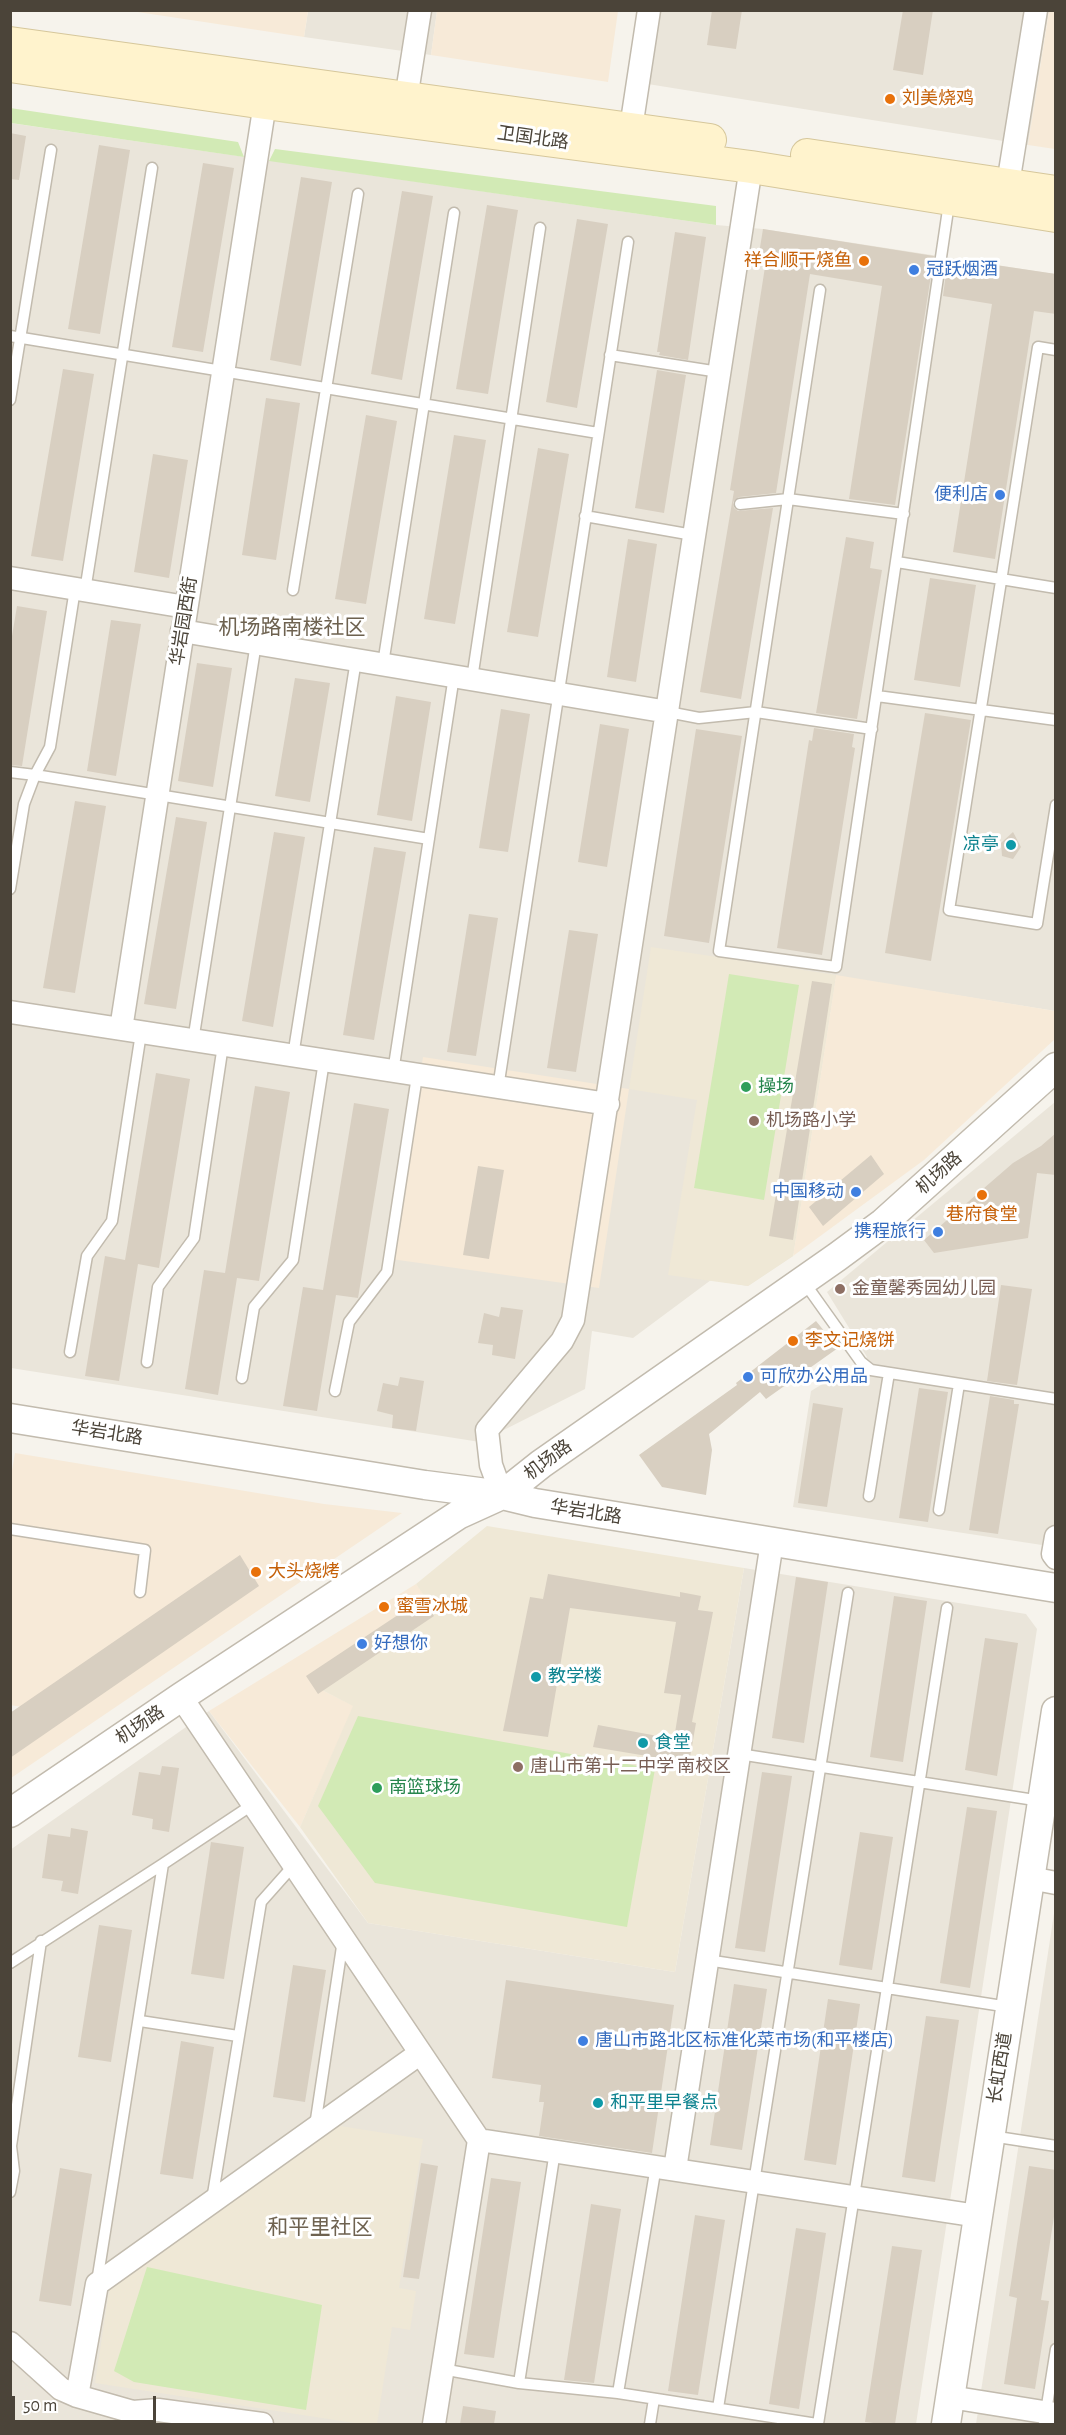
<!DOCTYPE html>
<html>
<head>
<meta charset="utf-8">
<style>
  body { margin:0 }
  #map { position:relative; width:1066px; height:2435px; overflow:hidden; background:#f6f3ec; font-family:"Alegreya Sans",sans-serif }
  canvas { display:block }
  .frame { position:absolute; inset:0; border:12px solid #4b4439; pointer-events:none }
  .scale { position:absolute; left:12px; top:2396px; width:144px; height:27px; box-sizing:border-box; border:3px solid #4b4439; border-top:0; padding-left:8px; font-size:18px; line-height:21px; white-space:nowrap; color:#4b4439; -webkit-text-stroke:4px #fff; paint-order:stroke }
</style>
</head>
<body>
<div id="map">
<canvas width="1066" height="2435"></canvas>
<div class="frame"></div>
<div class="scale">50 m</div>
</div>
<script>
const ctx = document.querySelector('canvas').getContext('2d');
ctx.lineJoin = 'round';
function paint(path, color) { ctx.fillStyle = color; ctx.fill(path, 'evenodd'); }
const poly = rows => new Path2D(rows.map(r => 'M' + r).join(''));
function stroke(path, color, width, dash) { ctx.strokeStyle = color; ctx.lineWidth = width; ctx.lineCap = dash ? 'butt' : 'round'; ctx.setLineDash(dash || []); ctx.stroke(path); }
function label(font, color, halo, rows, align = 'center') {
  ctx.font = font + ' "Alegreya Sans","Noto Sans SC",sans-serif'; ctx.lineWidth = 6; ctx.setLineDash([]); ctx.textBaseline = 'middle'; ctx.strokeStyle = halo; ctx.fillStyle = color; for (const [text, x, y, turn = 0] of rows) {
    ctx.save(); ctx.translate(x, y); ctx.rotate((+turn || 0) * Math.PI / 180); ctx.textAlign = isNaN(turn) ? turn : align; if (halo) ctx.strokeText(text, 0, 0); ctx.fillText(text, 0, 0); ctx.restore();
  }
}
const residential = poly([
  [308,11,437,11,431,55,304,37],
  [640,11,1049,11,1028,145,629,81],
  [10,123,716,225,763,229,1055,274,1055,1011,836,976,793,1256,748,1286,711,1280,633,1338,592,1331,585,1389,480,1442,11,1368],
  [1055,1102,1055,1547,793,1507,811,1391,867,1357,827,1292],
  [744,1568,1026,1614,1037,1629,916,2424,11,2424,10,1850,209,1711,368,1923,675,1972],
  [1055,1907,1055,2424,976,2424]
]);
const commercial = poly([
  [131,11,308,11,304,37],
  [437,11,618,11,608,82,431,55],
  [1049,11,1056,11,1055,149,1028,145],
  [836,975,1055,1011,1055,1039,924,1160,793,1256],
  [423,1057,629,1089,599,1288,391,1259],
  [15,1453,324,1504,402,1513,11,1778,11,1716,22,1707,10,1705,10,1482],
  [416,1584,437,1612,320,1689,354,1706,300,1827,209,1711]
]);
const education = poly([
  [651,947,836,975,793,1256,748,1286,668,1275,697,1100,629,1089],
  [487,1526,744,1568,675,1972,368,1923,300,1827,353,1706,320,1689,436,1613,416,1584],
  [340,2126,423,2139,399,2288,416,2291,410,2330,392,2327,377,2424,361,2424,95,2383,110,2284]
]);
const green = poly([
  [10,108,238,142,244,157,11,123],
  [275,149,716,206,716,225,269,161],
  [729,974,799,985,764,1200,694,1188],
  [358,1716,655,1769,627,1927,375,1883,318,1806],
  [147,2267,322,2305,306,2410,134,2382,114,2371]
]);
const building = poly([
  [712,10,742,10,736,49,707,45],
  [903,10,933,10,923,75,893,70],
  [10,133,26,136,19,180,10,179],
  [99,145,130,150,100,334,68,329],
  [203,163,234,168,203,352,172,347],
  [301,177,332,182,301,366,270,360],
  [402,191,433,196,402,380,371,374],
  [487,205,518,210,488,394,456,389],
  [577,219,608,224,577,408,546,402],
  [763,229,934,256,895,505,849,499,882,286,810,274,776,493,739,497,733,502,734,508,738,511,773,508,741,699,700,692,734,491,730,490,765,267,757,266],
  [675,232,706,237,688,360,659,355,660,352,657,352],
  [948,258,1056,274,1056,314,1034,311,995,559,953,552,992,304,943,296],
  [63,369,94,374,63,561,31,556],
  [657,370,686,375,664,513,635,508],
  [266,398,300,403,276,560,242,555],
  [366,415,397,421,366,604,335,599],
  [454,435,486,440,455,624,424,619],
  [538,448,569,454,538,637,507,632],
  [153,454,188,460,169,578,134,572],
  [846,537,874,542,870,568,882,570,857,719,816,713],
  [628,539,657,544,636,682,607,677],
  [930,578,976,585,960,687,914,680],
  [17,606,47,611,22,766,10,765,10,648],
  [111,620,141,624,116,776,87,771],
  [197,663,232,668,213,787,178,781],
  [295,678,330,683,310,802,275,796],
  [396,696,431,702,412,821,377,815],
  [501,709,530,714,508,852,479,848],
  [925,713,971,720,931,961,885,953],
  [600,724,629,729,607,867,578,862],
  [814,728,854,734,852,747,855,748,822,955,777,948,809,740,812,741],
  [696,729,742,736,709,943,664,936],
  [75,801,106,806,75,993,43,988],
  [176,817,207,822,176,1009,144,1004],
  [274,832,305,837,273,1027,242,1021],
  [1013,832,1021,847,1013,859,1002,856,1001,843],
  [374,847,406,852,374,1040,343,1035],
  [469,914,498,918,476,1056,447,1052],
  [569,930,598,934,576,1072,547,1068],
  [812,981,832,984,793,1240,769,1236],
  [156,1073,190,1079,159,1268,138,1264,119,1381,85,1376,105,1256,125,1260],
  [255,1086,290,1092,259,1281,237,1278,218,1395,185,1389,204,1270,225,1273],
  [354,1103,389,1109,358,1298,336,1295,317,1411,283,1406,303,1287,323,1290],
  [1056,1133,1056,1175,1037,1173,1028,1238,934,1253,924,1240,1013,1163,1041,1146],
  [871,1155,884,1174,823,1226,809,1207],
  [478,1166,504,1170,489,1259,463,1255],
  [1001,1285,1032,1289,1017,1385,987,1381],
  [501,1307,523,1310,515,1359,492,1355,493,1345,478,1343,484,1313,499,1317],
  [816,1321,838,1348,766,1399,760,1392,709,1434,712,1450,706,1495,662,1487,639,1455,737,1385,736,1383],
  [400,1377,424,1381,416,1431,392,1428,393,1415,377,1411,383,1383,398,1386],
  [919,1388,948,1392,928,1522,899,1518],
  [990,1396,1014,1400,1014,1404,1019,1404,998,1534,969,1530],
  [813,1403,843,1408,827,1507,798,1503],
  [240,1555,259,1586,10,1758,10,1713],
  [548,1574,680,1597,680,1592,701,1596,698,1610,713,1612,692,1722,696,1723,689,1763,593,1747,598,1725,674,1739,681,1695,664,1693,676,1622,570,1608,548,1737,503,1731,530,1597,543,1599],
  [796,1577,828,1582,804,1743,772,1738],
  [894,1596,927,1601,903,1762,870,1757],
  [422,1599,434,1616,318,1694,306,1676],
  [985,1638,1018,1643,997,1776,965,1770],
  [162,1766,179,1768,169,1832,152,1829,153,1819,132,1815,139,1772,160,1775],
  [762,1772,792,1776,765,1952,735,1948],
  [967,1807,997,1811,970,1988,940,1983],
  [71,1828,88,1831,78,1894,61,1891,63,1881,42,1878,48,1834,70,1837],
  [860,1832,893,1837,872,1970,839,1965],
  [211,1842,244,1847,224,1979,191,1974],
  [99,1925,132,1930,111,2062,78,2057],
  [293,1965,326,1970,305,2102,273,2097],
  [506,1980,674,2005,652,2153,539,2136,544,2102,539,2102,541,2085,492,2078],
  [734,1984,767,1989,742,2150,710,2145],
  [828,1999,860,2004,836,2165,804,2160],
  [926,2016,959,2020,935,2182,902,2177],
  [181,2041,214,2047,193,2179,160,2174],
  [421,2163,438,2166,419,2279,403,2277],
  [1029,2166,1056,2170,1056,2204,1041,2300,1049,2301,1035,2389,1004,2384,1017,2298,1009,2296],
  [60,2168,92,2174,71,2306,39,2301],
  [491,2178,521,2182,494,2358,464,2354],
  [591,2204,621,2209,594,2383,564,2380],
  [695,2215,725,2220,698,2395,668,2391],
  [796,2228,826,2233,799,2409,769,2404],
  [892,2246,922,2250,895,2424,882,2424,865,2422],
  [463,2406,496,2411,494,2424,460,2424]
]);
const service = poly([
  [820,290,719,951,836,967,949,203],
  [10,336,598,433],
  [1056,350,1038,347,949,910,1037,924,1056,805],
  [610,355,719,372],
  [10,400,51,150],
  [740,504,788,499,904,514],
  [585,516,693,535],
  [897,562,1056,588],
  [75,589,50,747,35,775,429,839],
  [293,590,358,194],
  [85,591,152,168],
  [383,664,454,213],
  [472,679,540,228],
  [877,696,1056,720],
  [668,712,699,718,756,712,872,729],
  [10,772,35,775,24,804,10,889],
  [193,1041,256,643],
  [293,1056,356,660],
  [393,1072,454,676],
  [498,1088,628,242],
  [804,1282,861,1362,871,1370,1056,1399],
  [70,1352,87,1256,112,1221,141,1033],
  [147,1362,158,1287,194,1238,223,1045],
  [242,1378,254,1307,293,1260,324,1061],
  [335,1391,349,1322,387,1272,417,1076],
  [869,1496,889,1373],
  [939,1510,959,1384],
  [10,1529,145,1550,140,1592],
  [739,1754,1041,1801],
  [707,1960,1009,2007],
  [10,1963,163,1864],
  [140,2021,238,2036],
  [315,2126,343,1940],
  [991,2136,1056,2146],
  [10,2192,14,2171,11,2146,41,1941],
  [212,2200,261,1902,293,1866],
  [97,2282,163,1864,252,1805],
  [442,2369,519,2383,618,2393,817,2424],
  [519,2383,555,2151],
  [618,2393,656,2166],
  [718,2408,848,1593],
  [650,2424,654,2399],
  [818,2424,947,1608],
  [1044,2424,1056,2349]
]);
const minor = poly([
  [406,99,420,10],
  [631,128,649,10],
  [1008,184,1036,10],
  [10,578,186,607],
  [182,631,668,712],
  [10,1012,121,1029,265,103],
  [121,1029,608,1104],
  [502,1495,491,1465,487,1430,562,1341,573,1320,751,167],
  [1056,1537,1053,1554,1056,1558],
  [181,1697,479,2140,978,2216],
  [1030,1878,1056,1883],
  [675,2169,772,1542],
  [10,2343,61,2389,77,2396,133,2412,158,2410,262,2424],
  [77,2396,97,2284,419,2054],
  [950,2397,1056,2414],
  [434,2424,479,2140]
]);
const tertiary = poly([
  [10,1418,425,1485,502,1495,535,1503,1056,1588],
  [10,1813,181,1697,458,1515,502,1495,541,1464,837,1257,883,1223,1056,1067],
  [946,2424,1056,1711]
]);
const secondary = poly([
  [10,43,710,140],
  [10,66,265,103,751,167,1056,216],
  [807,155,1056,192]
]);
const markers = [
  [890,99,6,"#e8710a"],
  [864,261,6,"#e8710a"],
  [914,270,6,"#3f7fe0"],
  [1000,495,6,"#3f7fe0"],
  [1011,845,6,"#0f9aa8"],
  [746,1087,6,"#2e9e5b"],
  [754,1121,6,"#8d6e63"],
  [856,1192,6,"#3f7fe0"],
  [982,1195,6,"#e8710a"],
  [938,1232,6,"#3f7fe0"],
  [840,1289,6,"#8d6e63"],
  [793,1341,6,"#e8710a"],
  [748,1377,6,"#3f7fe0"],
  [256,1572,6,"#e8710a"],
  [384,1607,6,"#e8710a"],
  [362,1644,6,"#3f7fe0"],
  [536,1677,6,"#0f9aa8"],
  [643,1743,6,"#0f9aa8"],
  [518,1767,6,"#8d6e63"],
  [377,1788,6,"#2e9e5b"],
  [583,2041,6,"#3f7fe0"],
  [598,2103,6,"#0f9aa8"]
];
const foodNames = [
  ["刘美烧鸡",902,99],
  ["祥合顺干烧鱼",852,261,"right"],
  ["巷府食堂",982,1215,"center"],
  ["李文记烧饼",805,1341],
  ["大头烧烤",268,1572],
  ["蜜雪冰城",396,1607]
];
const streetNames = [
  ["卫国北路",533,138,8],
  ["华岩园西街",184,621,-81],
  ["机场路",939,1173,-42],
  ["华岩北路",107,1433,9],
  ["机场路",548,1460,-37],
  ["华岩北路",586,1512,9],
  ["机场路",140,1725,-34],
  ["长虹西道",1000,2068,-81]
];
const shopNames = [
  ["冠跃烟酒",926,270],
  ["便利店",988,495,"right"],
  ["中国移动",844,1192,"right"],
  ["携程旅行",926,1232,"right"],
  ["可欣办公用品",760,1377],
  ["好想你",374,1644],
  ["唐山市路北区标准化菜市场(和平楼店)",595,2041]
];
const cultureNames = [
  ["凉亭",999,845,"right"],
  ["教学楼",548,1677],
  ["食堂",655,1743],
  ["和平里早餐点",610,2103]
];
const leisureNames = [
  ["操场",758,1087],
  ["南篮球场",389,1788]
];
const educationNames = [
  ["机场路小学",766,1121],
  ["金童馨秀园幼儿园",852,1289],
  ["唐山市第十二中学 南校区",530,1767]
];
const quarterNames = [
  ["机场路南楼社区",292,628],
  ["和平里社区",320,2228]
];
paint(residential, '#eae5da');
paint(commercial, '#f7ead8');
paint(education, '#efe8d6');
paint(green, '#d2eab5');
paint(building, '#d8cfc1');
stroke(service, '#c2bbae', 13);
stroke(minor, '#c2bbae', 25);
stroke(tertiary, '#c2bbae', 31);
stroke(secondary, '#d6c79b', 34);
stroke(service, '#fff', 10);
stroke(minor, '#fff', 22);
stroke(tertiary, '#fff', 28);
stroke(secondary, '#fff3cd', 32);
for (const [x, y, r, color] of markers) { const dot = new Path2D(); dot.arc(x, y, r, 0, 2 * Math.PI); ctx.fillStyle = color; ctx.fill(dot); stroke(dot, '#fff', 2); }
label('18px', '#c56008', '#fff', foodNames, 'left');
label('18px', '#4b4439', '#fff', streetNames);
label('18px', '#366cbe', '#fff', shopNames, 'left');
label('18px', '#0d838f', '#fff', cultureNames, 'left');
label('18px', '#27864d', '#fff', leisureNames, 'left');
label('18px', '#785e54', '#fff', educationNames, 'left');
label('21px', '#6e6250', '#fff', quarterNames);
</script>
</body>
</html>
